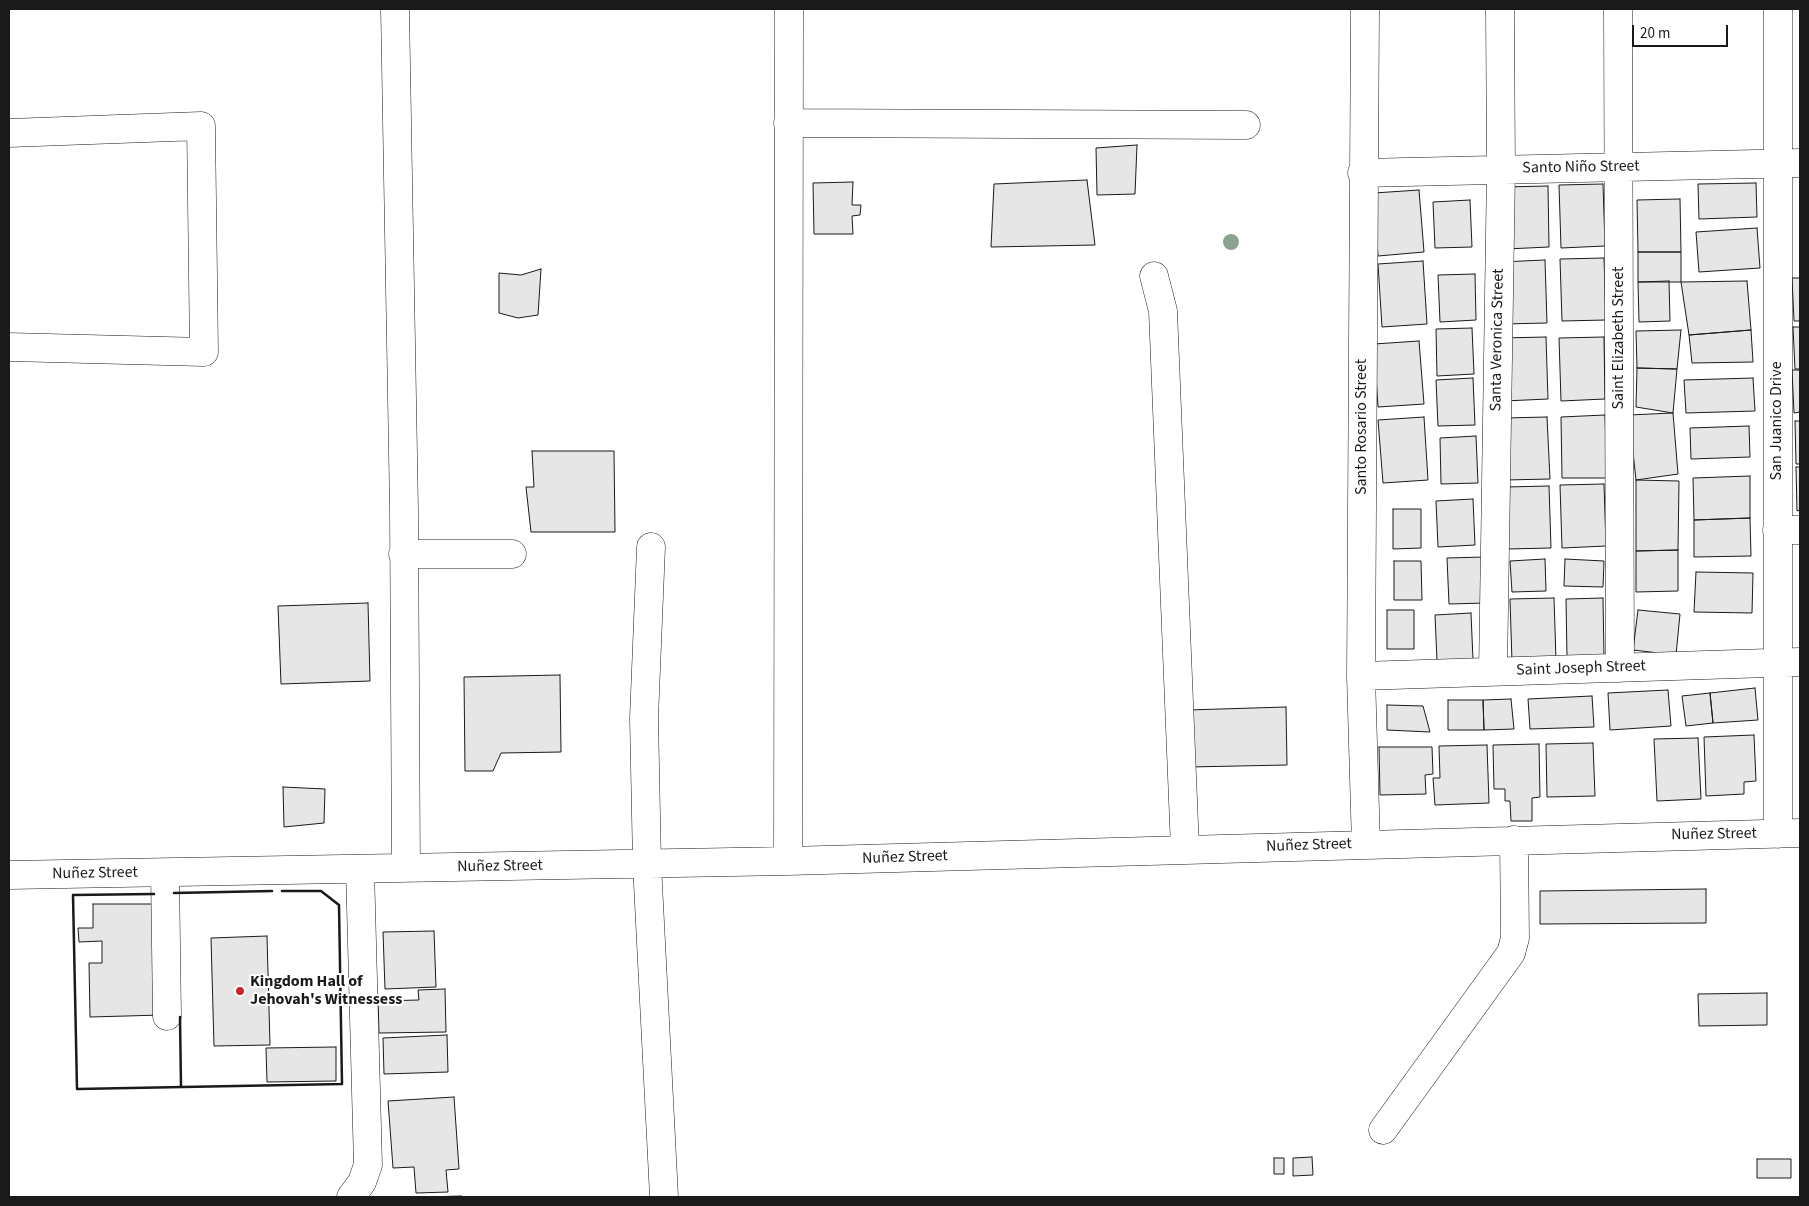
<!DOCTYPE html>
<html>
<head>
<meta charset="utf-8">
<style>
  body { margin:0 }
  #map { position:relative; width:1809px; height:1206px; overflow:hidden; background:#fff; font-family:"Source Sans 3",sans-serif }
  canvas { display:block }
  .frame { position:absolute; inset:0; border:10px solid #1a1a1a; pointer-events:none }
  .scale { position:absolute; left:1632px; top:25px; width:96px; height:22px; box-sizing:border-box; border:2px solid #1a1a1a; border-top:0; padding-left:6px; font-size:15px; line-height:18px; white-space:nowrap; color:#1a1a1a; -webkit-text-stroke:4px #fff; paint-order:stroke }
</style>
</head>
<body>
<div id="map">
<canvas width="1809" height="1206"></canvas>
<div class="frame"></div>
<div class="scale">20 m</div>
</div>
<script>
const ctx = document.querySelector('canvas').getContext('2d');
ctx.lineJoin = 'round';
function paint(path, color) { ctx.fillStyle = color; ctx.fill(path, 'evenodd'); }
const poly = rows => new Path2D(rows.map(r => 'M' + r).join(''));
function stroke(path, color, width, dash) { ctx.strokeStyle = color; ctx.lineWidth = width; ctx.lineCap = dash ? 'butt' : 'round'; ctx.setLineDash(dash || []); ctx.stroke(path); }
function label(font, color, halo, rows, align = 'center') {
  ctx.font = font + ' "Source Sans 3",sans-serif'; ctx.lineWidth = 4; ctx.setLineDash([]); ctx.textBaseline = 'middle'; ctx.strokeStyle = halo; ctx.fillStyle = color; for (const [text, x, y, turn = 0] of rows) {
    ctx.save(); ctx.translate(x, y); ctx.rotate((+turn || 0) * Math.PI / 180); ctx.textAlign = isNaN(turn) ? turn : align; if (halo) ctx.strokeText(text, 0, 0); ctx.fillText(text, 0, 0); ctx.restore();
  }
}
const building = poly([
  [1137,145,1135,194,1097,195,1096,148,1137,145],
  [1087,180,1095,245,991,247,994,184,1087,180],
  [853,182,852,205,861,205,860,215,852,216,853,234,814,234,813,183,853,182],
  [1756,183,1757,217,1699,219,1698,184,1756,183],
  [1603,184,1605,246,1561,248,1559,185,1603,184],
  [1548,186,1549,247,1506,249,1503,187,1548,186],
  [1419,190,1424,252,1378,256,1374,193,1419,190],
  [1680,199,1681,252,1638,252,1637,200,1680,199],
  [1470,200,1472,247,1435,248,1433,202,1470,200],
  [1757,228,1760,268,1699,272,1696,232,1757,228],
  [1638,252,1681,252,1681,282,1638,282,1638,252],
  [1604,258,1606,320,1562,321,1560,259,1604,258],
  [1545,260,1547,323,1503,324,1501,262,1545,260],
  [1423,261,1427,324,1382,327,1378,264,1423,261],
  [541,269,538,315,518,318,499,313,499,273,521,275,541,269],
  [1475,274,1476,320,1440,322,1438,275,1475,274],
  [1792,278,1800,278,1800,321,1794,321,1792,278],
  [1669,281,1670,321,1639,322,1638,282,1669,281],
  [1747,281,1751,330,1689,335,1681,282,1747,281],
  [1793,327,1800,327,1800,369,1795,369,1793,327],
  [1472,328,1474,374,1437,376,1436,329,1472,328],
  [1681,330,1677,369,1637,368,1636,331,1681,330],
  [1751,330,1753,362,1692,363,1689,335,1751,330],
  [1546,337,1548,399,1504,401,1502,338,1546,337],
  [1604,337,1605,399,1561,401,1559,338,1604,337],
  [1419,341,1424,404,1378,407,1374,344,1419,341],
  [1637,368,1677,369,1673,413,1636,407,1637,368],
  [1792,370,1800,370,1800,412,1794,413,1792,370],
  [1473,378,1475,425,1438,426,1436,380,1473,378],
  [1753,378,1755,411,1686,413,1684,380,1753,378],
  [1673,413,1678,474,1636,480,1629,415,1673,413],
  [1605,415,1607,478,1562,478,1561,417,1605,415],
  [1424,417,1428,480,1383,483,1378,420,1424,417],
  [1547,417,1550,479,1505,480,1504,418,1547,417],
  [1795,421,1800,421,1800,464,1796,464,1795,421],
  [1749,426,1750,457,1691,459,1690,428,1749,426],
  [1476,436,1478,483,1441,484,1440,438,1476,436],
  [532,451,614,451,615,532,531,532,526,487,534,487,532,451],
  [1796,467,1800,467,1800,510,1797,511,1796,467],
  [1750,476,1750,518,1694,520,1693,478,1750,476],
  [1636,480,1679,481,1678,550,1636,551,1636,480],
  [1604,484,1606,546,1562,548,1560,485,1604,484],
  [1549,486,1551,548,1507,549,1505,487,1549,486],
  [1473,499,1475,545,1438,547,1436,501,1473,499],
  [1393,509,1421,509,1421,548,1393,549,1393,509],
  [1750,518,1751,556,1694,557,1694,520,1750,518],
  [1678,550,1678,591,1636,592,1636,551,1678,550],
  [1484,557,1486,603,1449,604,1447,558,1484,557],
  [1545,559,1546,591,1512,592,1510,561,1545,559],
  [1565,559,1604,561,1603,587,1564,586,1565,559],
  [1394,561,1421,561,1422,600,1394,600,1394,561],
  [1696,572,1753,573,1752,613,1694,612,1696,572],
  [1554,598,1556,660,1512,662,1510,599,1554,598],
  [1603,598,1604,657,1567,658,1566,599,1603,598],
  [368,603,370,681,281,684,278,606,368,603],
  [1387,610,1414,610,1414,649,1387,649,1387,610],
  [1638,610,1680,614,1676,655,1633,650,1638,610],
  [1471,613,1473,660,1437,661,1435,615,1471,613],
  [560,675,561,752,501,753,493,771,465,771,464,677,560,675],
  [1755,688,1758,720,1713,723,1710,693,1755,688],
  [1668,690,1671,726,1610,730,1608,693,1668,690],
  [1710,693,1713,723,1686,726,1682,696,1710,693],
  [1592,696,1594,727,1530,729,1528,699,1592,696],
  [1511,699,1514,729,1484,730,1483,700,1511,699],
  [1448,700,1483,700,1484,730,1448,730,1448,700],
  [1387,705,1423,706,1430,732,1387,730,1387,705],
  [1286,707,1287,765,1189,767,1188,710,1286,707],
  [1754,735,1756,781,1744,782,1744,794,1706,796,1704,737,1754,735],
  [1698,738,1701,799,1657,801,1654,739,1698,738],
  [1593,743,1595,796,1547,797,1546,744,1593,743],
  [1539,744,1540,797,1532,798,1532,821,1511,821,1510,801,1505,801,1505,789,1494,789,1493,745,1539,744],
  [1487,745,1489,803,1435,805,1433,778,1440,778,1439,746,1487,745],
  [1379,747,1432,747,1433,774,1425,775,1426,794,1380,795,1379,747],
  [283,787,325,789,324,823,284,827,283,787],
  [1706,889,1706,923,1540,924,1540,891,1706,889],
  [93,904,160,904,162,1015,90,1017,89,963,102,963,102,941,79,942,78,928,93,928,93,904],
  [434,931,436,987,385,989,383,932,434,931],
  [267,936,270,1045,214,1046,211,938,267,936],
  [445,989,446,1032,379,1033,378,1001,419,1000,418,990,445,989],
  [1767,993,1767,1025,1699,1026,1698,994,1767,993],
  [447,1035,448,1072,384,1074,383,1038,447,1035],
  [336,1047,336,1081,267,1082,266,1048,336,1047],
  [454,1097,459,1169,446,1170,448,1192,416,1193,414,1167,393,1168,388,1101,454,1097],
  [1312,1157,1313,1175,1293,1176,1293,1158,1312,1157],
  [1274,1158,1284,1158,1284,1174,1274,1174,1274,1158],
  [1757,1159,1791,1159,1791,1178,1757,1178,1757,1159],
  [461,1196,461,1197,425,1197,461,1196]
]);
const minor = poly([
  [395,9,404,510,406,868],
  [1365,9,1361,676,1366,845],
  [1618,9,1620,668],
  [788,123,1246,125],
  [9,133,201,126,204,352,9,347],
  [1362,173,1800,163],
  [1154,276,1163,311,1185,849],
  [1777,530,1800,530],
  [651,547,644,718,647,864,664,1197],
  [403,554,512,554],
  [1493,671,1501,170,1500,9],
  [1361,676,1800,662],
  [1778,834,1778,9],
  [788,861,789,9],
  [165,873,167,1016],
  [9,875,788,861,1800,833],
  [1383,1130,1511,953,1515,938,1514,840],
  [351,1197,362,1182,368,1165,360,869]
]);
const wall = poly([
  [174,893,272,891],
  [154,894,73,895,77,1089,342,1084,339,905,321,891,282,891],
  [180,1017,181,1087]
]);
const trees = [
  [1231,242]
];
const markers = [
  [240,991,5,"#c62828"]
];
const streetNames = [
  ["Santo Niño Street",1581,168,-1],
  ["Saint Elizabeth Street",1619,338,-90],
  ["Santa Veronica Street",1498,340,-89],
  ["San Juanico Drive",1777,421,-90],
  ["Santo Rosario Street",1362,427,-90],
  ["Saint Joseph Street",1581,669,-2],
  ["Nuñez Street",1714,835,-1],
  ["Nuñez Street",1309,846,-2],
  ["Nuñez Street",905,858,-2],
  ["Nuñez Street",500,867,-1],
  ["Nuñez Street",95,874,-1]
];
const poiNames = [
  ["Kingdom Hall of",250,982],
  ["Jehovah's Witnessess",250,1000]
];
paint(building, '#e6e6e6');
stroke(building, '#1a1a1a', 1);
stroke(minor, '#1a1a1a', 29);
stroke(minor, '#fff', 28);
stroke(wall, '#1a1a1a', 2.5);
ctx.fillStyle = '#8aa48f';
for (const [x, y] of trees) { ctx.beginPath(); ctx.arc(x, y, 8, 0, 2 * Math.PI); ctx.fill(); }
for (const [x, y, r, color] of markers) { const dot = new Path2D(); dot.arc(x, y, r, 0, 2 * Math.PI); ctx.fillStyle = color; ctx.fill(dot); stroke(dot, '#fff', 2); }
label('16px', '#1a1a1a', '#fff', streetNames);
label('bold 16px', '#1a1a1a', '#fff', poiNames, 'left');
</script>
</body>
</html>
